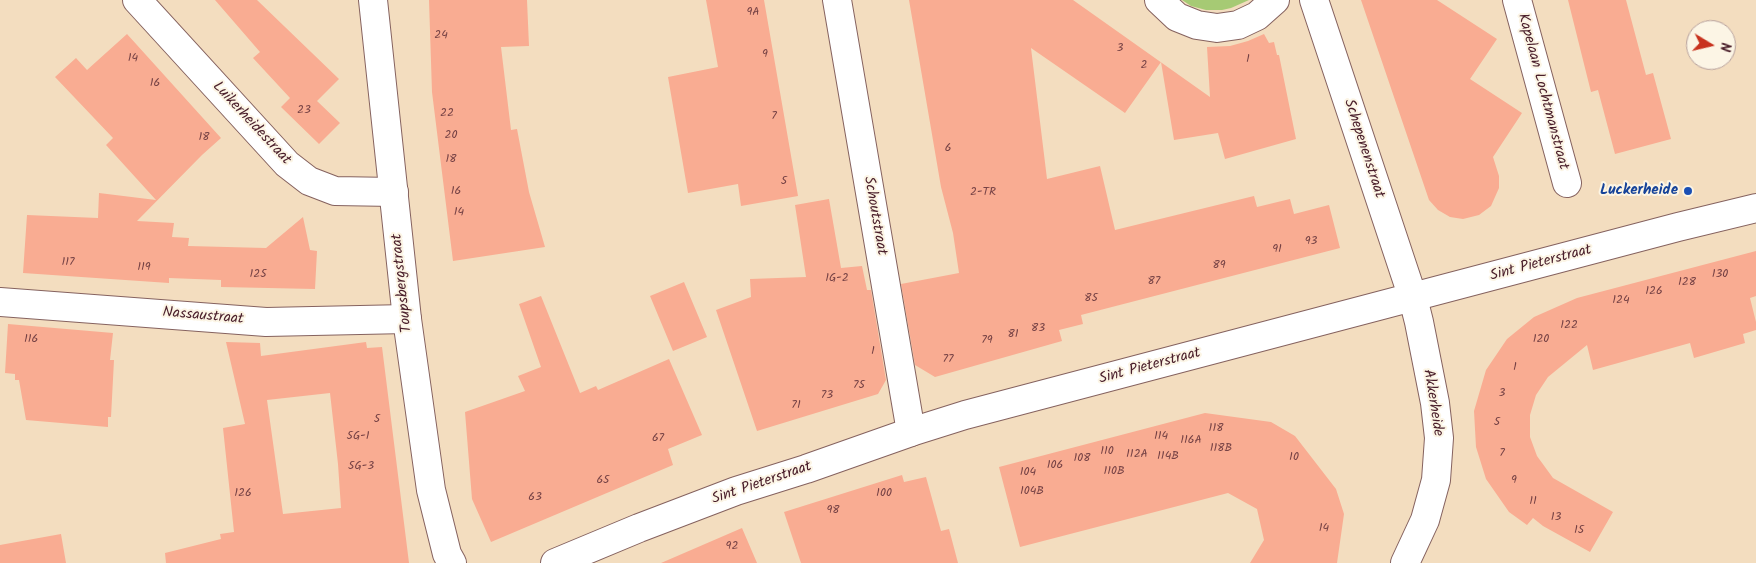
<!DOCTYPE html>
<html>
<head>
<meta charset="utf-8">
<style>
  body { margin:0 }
  #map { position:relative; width:1756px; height:563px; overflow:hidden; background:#f3ddbf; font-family:Kalam,sans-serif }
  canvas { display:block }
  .north { position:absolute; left:1686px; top:20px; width:50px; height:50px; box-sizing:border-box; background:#fcf5e5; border:1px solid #b59f9b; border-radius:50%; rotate:99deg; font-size:14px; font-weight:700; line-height:20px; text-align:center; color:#4a1f2b }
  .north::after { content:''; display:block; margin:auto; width:18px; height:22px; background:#c8321e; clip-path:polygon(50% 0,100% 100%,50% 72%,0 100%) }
</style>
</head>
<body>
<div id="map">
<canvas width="1756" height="563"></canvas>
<div class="north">N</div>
</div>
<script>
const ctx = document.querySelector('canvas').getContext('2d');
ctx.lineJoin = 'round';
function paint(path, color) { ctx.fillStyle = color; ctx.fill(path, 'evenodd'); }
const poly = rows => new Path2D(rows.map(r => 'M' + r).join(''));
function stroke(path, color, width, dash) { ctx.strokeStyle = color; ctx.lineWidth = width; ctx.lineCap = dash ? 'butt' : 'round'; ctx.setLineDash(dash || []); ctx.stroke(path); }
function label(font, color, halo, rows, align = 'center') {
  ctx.font = font + ' Kalam,sans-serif'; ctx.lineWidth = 4; ctx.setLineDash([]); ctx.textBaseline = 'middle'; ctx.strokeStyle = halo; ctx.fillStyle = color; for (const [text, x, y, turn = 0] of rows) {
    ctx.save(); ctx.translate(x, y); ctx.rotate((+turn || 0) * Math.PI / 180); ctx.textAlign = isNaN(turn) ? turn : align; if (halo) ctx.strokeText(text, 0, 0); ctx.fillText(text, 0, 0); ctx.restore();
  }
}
const green = poly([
  [1182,0,1249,0,1231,8,1222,10,1206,10,1191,6]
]);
const building = poly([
  [215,0,257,0,339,79,317,101,340,123,319,144,281,107,290,98,253,58,260,52],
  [429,0,527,0,529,46,501,47,511,130,517,129,529,192,545,247,453,261,432,92],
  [706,0,764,0,798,196,741,206,738,184,688,193,668,77,718,67],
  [909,0,1073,0,1210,97,1207,47,1230,46,1248,41,1264,34,1269,43,1274,42,1277,55,1279,55,1296,139,1225,159,1218,133,1174,140,1161,62,1125,113,1031,48,1047,179,1100,166,1115,230,1254,196,1257,207,1290,199,1294,214,1329,205,1340,248,1081,315,1083,324,1059,330,1062,341,935,377,915,365,901,284,959,273,953,233,941,187],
  [1361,0,1437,0,1497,39,1470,79,1522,113,1493,157,1499,176,1499,188,1491,206,1479,215,1463,219,1450,217,1438,210,1429,200],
  [1568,0,1626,0,1646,75,1653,73,1671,139,1615,154,1598,90,1591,92],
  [127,34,221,138,202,155,137,221,174,223,172,237,189,238,188,246,266,248,303,217,310,250,317,251,315,289,221,287,221,280,169,278,169,283,23,273,27,215,98,218,99,193,156,200,106,145,113,138,55,77,76,58,87,70],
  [829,199,841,268,862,266,867,290,871,290,886,380,878,394,757,431,716,310,751,297,750,279,806,277,795,205],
  [1756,251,1756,296,1750,298,1756,322,1756,330,1743,334,1745,343,1694,358,1690,343,1593,370,1587,345,1548,377,1536,395,1530,415,1530,437,1537,456,1553,478,1613,512,1590,552,1543,526,1533,518,1527,525,1509,512,1486,479,1476,447,1474,411,1486,370,1507,339,1534,317,1577,298],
  [684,282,707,337,673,351,650,296],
  [541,296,580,393,596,386,598,390,669,359,702,435,668,449,673,465,491,542,472,499,465,412,525,391,518,376,541,367,519,304],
  [8,324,113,333,110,360,114,360,111,417,108,417,108,427,26,420,19,380,15,380,15,374,5,373],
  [226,342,260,343,261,356,366,342,367,348,382,347,409,563,166,563,165,553,221,539,220,534,234,532,223,428,245,424],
  [330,393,338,464,341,508,283,514,267,400],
  [1205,413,1271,422,1295,436,1336,489,1344,514,1337,563,1250,563,1264,540,1257,509,1228,493,1020,547,999,467],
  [902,475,904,482,926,477,941,531,949,529,958,563,801,563,784,512],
  [742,528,757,563,661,563],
  [61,534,66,563,0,563,0,545]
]);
const minor = poly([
  [137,0,287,164,309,181,335,191,394,192],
  [837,0,911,432],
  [1159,0,1177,17,1197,25,1217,28,1238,25,1257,16,1275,0],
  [1314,0,1413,298,1419,322,1435,403,1439,438,1436,480,1425,520,1405,563],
  [1517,0,1567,183],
  [0,302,266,322,407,319]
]);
const tertiary = poly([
  [373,0,407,319,431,490,447,554,452,563],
  [555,563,639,528,736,491,806,469,911,432,965,415,1678,227,1756,208]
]);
const markers = [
  [1688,191,5,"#1a4fb4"]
];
const numberNames = [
  ["9A",753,13],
  ["24",441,36],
  ["3",1120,49],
  ["9",765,55],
  ["14",133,59],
  ["1",1248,60],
  ["2",1144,66],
  ["16",155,84],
  ["23",304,111],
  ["22",447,114],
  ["7",774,117],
  ["20",451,136],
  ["18",204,138],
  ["6",948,149],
  ["18",451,160],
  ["5",784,182],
  ["16",456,192],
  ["2-TR",983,193],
  ["14",459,213],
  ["93",1311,242],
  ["91",1277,250],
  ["117",68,263],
  ["89",1219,266],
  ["119",144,268],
  ["125",258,275],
  ["130",1720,275],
  ["1G-2",837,279],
  ["87",1154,282],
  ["128",1687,283],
  ["126",1654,292],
  ["85",1091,299],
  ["124",1621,301],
  ["122",1569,326],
  ["83",1038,329],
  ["81",1013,335],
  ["116",31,340],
  ["120",1541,340],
  ["79",987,341],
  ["1",873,352],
  ["77",948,360],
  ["1",1515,368],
  ["75",859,386],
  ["3",1502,394],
  ["73",827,396],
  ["71",796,406],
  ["5",377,420],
  ["5",1497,423],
  ["118",1216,429],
  ["5G-1",358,437],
  ["114",1161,437],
  ["67",658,439],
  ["116A",1191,441],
  ["118B",1221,449],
  ["110",1107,452],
  ["7",1502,454],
  ["112A",1137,455],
  ["114B",1168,457],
  ["10",1294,458],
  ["108",1082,459],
  ["106",1055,466],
  ["5G-3",361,467],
  ["110B",1114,472],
  ["104",1028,473],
  ["65",603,481],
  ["9",1514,481],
  ["104B",1032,492],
  ["126",243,494],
  ["100",884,494],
  ["63",535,498],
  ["11",1533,502],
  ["98",833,511],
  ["13",1556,518],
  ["14",1324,529],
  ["15",1579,531],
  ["92",732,547]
];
const streetNames = [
  ["Kapelaan Lochtmanstraat",1542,92,75],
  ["Luikerheidestraat",251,124,47],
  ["Schepenenstraat",1363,149,72],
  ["Schoutstraat",874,216,80],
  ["Sint Pieterstraat",1541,264,-15],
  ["Toupsbergstraat",403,283,-96],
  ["Nassaustraat",203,317,5],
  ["Sint Pieterstraat",1150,367,-15],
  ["Akkerheide",1432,403,81],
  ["Sint Pieterstraat",762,484,-19]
];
const transitNames = [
  ["Luckerheide",1678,191]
];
paint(green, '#a6ca74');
paint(building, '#f9ac92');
stroke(minor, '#85625f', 30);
stroke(tertiary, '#85625f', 30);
stroke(minor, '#fff', 28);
stroke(tertiary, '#fff', 28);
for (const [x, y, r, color] of markers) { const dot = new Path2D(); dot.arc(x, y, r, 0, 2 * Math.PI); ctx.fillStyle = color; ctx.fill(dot); stroke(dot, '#fcf5e5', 2); }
label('12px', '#764245', null, numberNames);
label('15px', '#4a1f2b', '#fcf5e5', streetNames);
label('bold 15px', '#164399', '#fcf5e5', transitNames, 'right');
</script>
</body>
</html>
